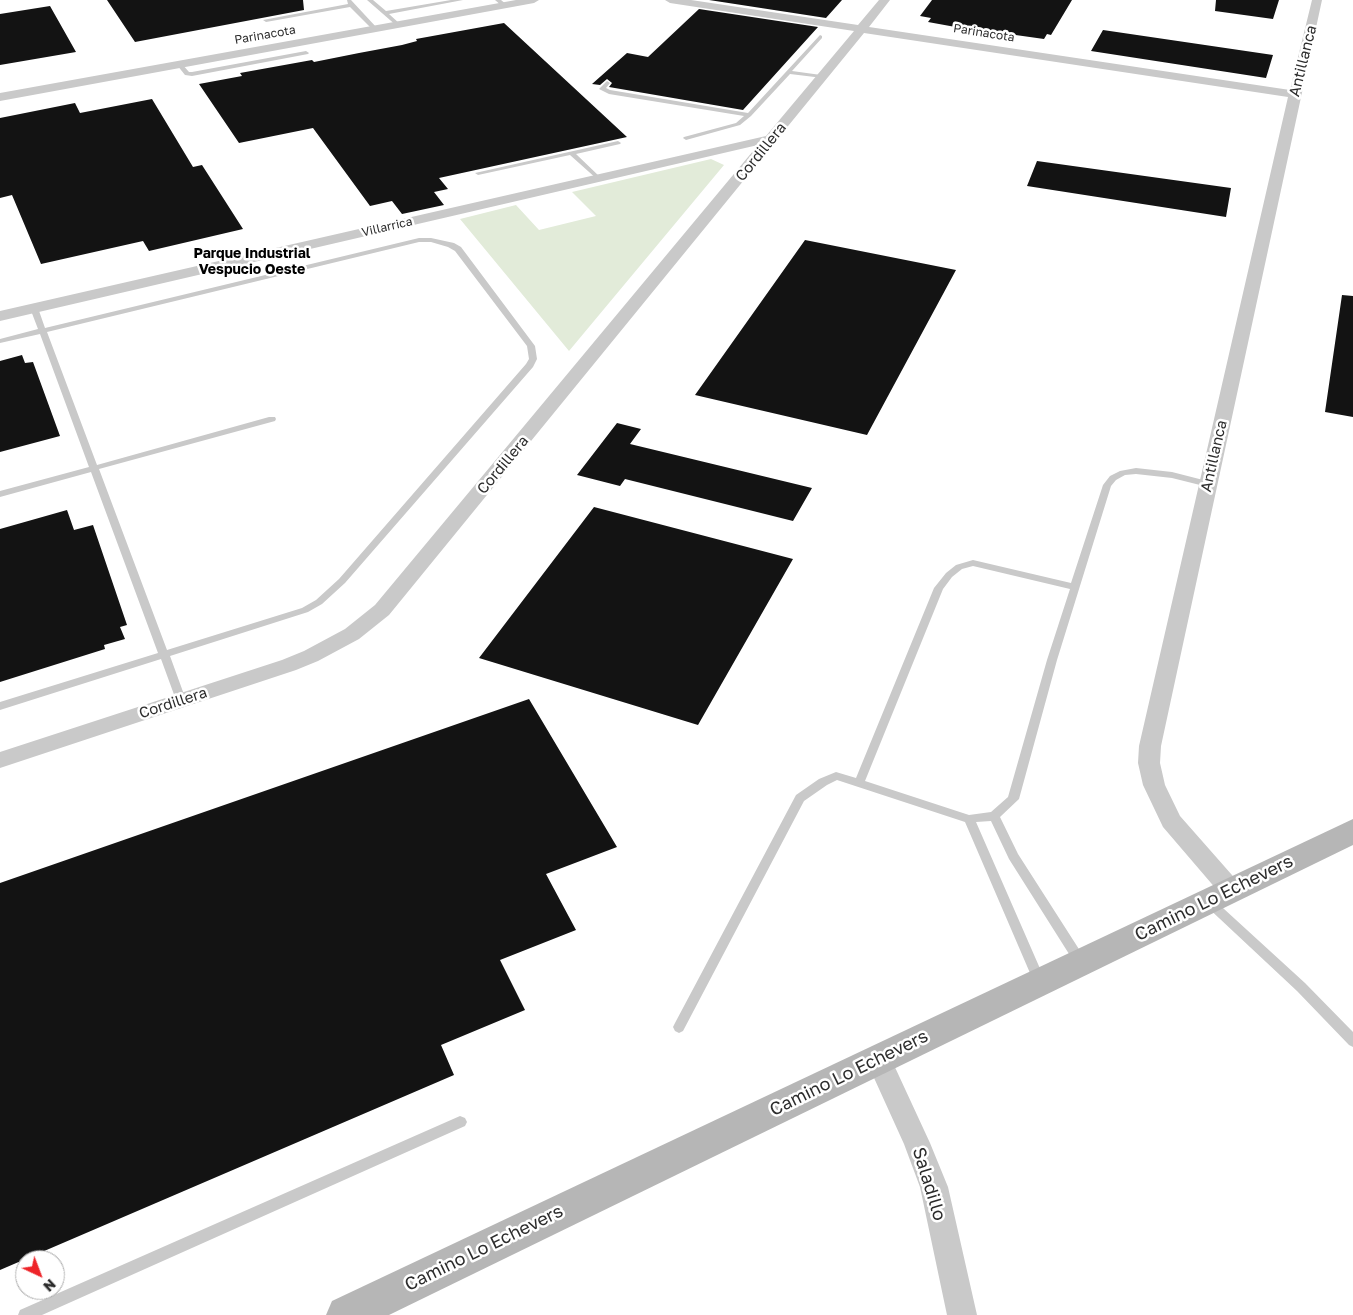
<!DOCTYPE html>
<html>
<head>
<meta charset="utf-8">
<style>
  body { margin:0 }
  #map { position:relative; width:1353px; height:1315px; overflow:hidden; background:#fff; font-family:"Golos Text",sans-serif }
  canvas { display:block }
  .north { position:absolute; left:15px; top:1250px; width:50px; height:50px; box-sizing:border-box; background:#fff; border:1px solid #ababab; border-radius:50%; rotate:137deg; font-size:14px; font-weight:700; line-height:20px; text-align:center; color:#2c2c2c }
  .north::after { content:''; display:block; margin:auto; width:18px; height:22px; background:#ee2429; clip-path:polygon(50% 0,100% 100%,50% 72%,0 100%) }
</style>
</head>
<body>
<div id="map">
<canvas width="1353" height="1315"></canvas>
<div class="north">N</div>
</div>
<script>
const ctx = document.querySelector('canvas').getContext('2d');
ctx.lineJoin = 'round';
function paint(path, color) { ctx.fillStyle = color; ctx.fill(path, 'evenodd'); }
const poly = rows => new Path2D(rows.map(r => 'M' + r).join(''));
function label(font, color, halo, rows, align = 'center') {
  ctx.font = font + ' "Golos Text",sans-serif'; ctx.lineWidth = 5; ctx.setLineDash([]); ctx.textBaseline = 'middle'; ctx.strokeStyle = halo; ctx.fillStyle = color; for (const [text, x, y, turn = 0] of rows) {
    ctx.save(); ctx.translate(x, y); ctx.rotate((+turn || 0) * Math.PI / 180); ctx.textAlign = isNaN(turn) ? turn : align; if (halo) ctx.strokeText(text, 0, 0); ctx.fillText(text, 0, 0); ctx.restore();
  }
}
const green = poly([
  [711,159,724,165,569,351,460,219,516,205,539,230,596,216,572,192]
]);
const building = poly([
  [107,0,303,0,304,10,135,42],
  [709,0,842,0,826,18],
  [932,0,1072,0,1051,35,1047,34,1044,39,973,29,972,30,928,22,931,18,920,16],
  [1216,0,1279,0,1273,19,1215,11],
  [50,6,76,52,0,65,0,14],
  [699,9,818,27,743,110,609,87,612,83,607,79,600,85,592,84,627,53,648,57],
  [504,23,627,137,439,178,448,189,434,192,444,205,402,214,392,201,370,206,313,128,239,143,199,84,242,76,240,73,312,60,314,62,359,53,402,45,417,41,416,39],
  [1103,30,1273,55,1266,78,1091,51],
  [152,99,193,167,202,165,243,229,149,251,143,241,41,264,12,195,0,198,0,118,75,103,80,113],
  [1037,161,1231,188,1226,217,1027,186],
  [805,240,956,270,867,435,695,395],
  [1342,295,1353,296,1353,417,1325,412],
  [22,355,25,363,33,362,60,436,0,452,0,361],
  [617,423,641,429,630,444,812,488,793,521,625,479,620,486,577,475],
  [594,507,793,559,698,725,479,658],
  [67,510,74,530,93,525,127,625,120,627,125,639,104,645,105,649,0,682,0,529],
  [529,699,617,847,546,874,576,930,500,960,525,1010,441,1045,454,1075,0,1270,0,883]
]);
const lane = poly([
  [347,0,351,0,377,28,377,30,373,30,350,7,266,22,263,20,348,4,347,0],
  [367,0,373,0,386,11,451,0,463,0,389,14,400,24,400,26,398,27,367,0],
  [495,0,501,0,507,5,502,6,495,0],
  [820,35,822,36,822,38,792,71,821,75,824,77,823,78,790,74,751,116,740,125,686,140,683,138,684,137,736,123,744,116,609,94,599,89,607,81,610,83,606,88,610,90,748,113,820,35],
  [306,51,309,53,308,54,192,76,185,75,177,65,182,64,189,72,192,72,306,51],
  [618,141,621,143,620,144,576,154,600,177,600,179,598,180,570,155,478,175,475,173,618,141],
  [419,238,431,238,454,243,461,247,535,346,537,359,533,367,345,583,322,604,308,612,170,656,186,700,185,703,181,704,176,700,161,659,0,710,0,702,158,653,91,472,0,497,0,491,89,467,40,334,0,343,0,339,38,329,30,308,34,306,38,308,45,328,419,238],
  [419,242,431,242,448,247,455,251,527,346,529,359,526,364,339,579,316,600,302,608,167,650,99,469,275,421,276,419,275,417,269,417,97,465,47,332,419,242],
  [1136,468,1172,472,1211,482,1212,484,1208,487,1172,478,1136,474,1125,475,1116,480,1111,486,1057,660,1019,799,1000,817,1018,854,1084,957,1086,961,1084,965,1080,966,1076,965,1009,859,991,821,976,822,1045,980,1043,984,1039,985,1035,984,1033,980,965,822,837,780,827,785,804,801,683,1031,679,1033,675,1031,673,1027,675,1023,796,795,819,779,836,772,856,778,934,588,946,573,956,565,973,560,1071,583,1103,485,1110,476,1120,471,1136,468],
  [973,566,1070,589,1047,660,1008,797,991,812,969,815,865,781,943,589,952,577,962,569,973,566],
  [1208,896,1212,898,1305,983,1353,1032,1353,1047,1349,1045,1297,991,1204,904,1202,901,1204,898,1208,896],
  [460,1116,465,1118,467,1122,465,1126,42,1315,18,1315,20,1310,460,1116]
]);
const street = poly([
  [516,0,539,0,534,3,0,101,0,93,516,0],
  [665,0,691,0,858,25,879,0,890,0,869,27,1290,90,1312,0,1322,0,1161,746,1160,763,1165,785,1180,816,1239,883,1243,890,1239,897,1231,899,1223,897,1163,827,1143,785,1138,763,1139,746,1288,97,864,33,389,615,359,639,318,661,296,670,0,768,0,752,282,660,304,651,345,629,375,605,758,145,0,321,0,311,766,136,854,31,670,3,665,0],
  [878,1047,887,1050,930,1143,948,1187,977,1315,947,1315,920,1187,904,1144,865,1058,869,1050,878,1047]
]);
const secondary = poly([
  [1353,819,1353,845,389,1315,326,1315,332,1301,1353,819]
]);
const farStreetnames = [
  ["Parinacota",984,33,9],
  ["Parinacota",265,35,-10],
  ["Villarrica",387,227,-13]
];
const farNeighbourhoodnames = [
  ["Parque Industrial",252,254],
  ["Vespucio Oeste",252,270]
];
const streetNames = [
  ["Antillanca",1303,61,-76],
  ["Cordillera",761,152,-51],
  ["Antillanca",1214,456,-77],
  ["Cordillera",503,465,-50],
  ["Cordillera",173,703,-18]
];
const nearStreetnames = [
  ["Camino Lo Echevers",1214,898,-26],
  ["Camino Lo Echevers",849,1073,-26],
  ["Saladillo",929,1184,73],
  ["Camino Lo Echevers",484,1248,-26]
];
paint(green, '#e2ebd9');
paint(building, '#131313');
paint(lane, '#c9c9c9');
paint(street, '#c9c9c9');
paint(secondary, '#b6b6b6');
label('12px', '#2c2c2c', '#fff', farStreetnames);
label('bold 14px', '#000', '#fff', farNeighbourhoodnames);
label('15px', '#2c2c2c', '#fff', streetNames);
label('18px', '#2c2c2c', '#fff', nearStreetnames);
</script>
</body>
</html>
